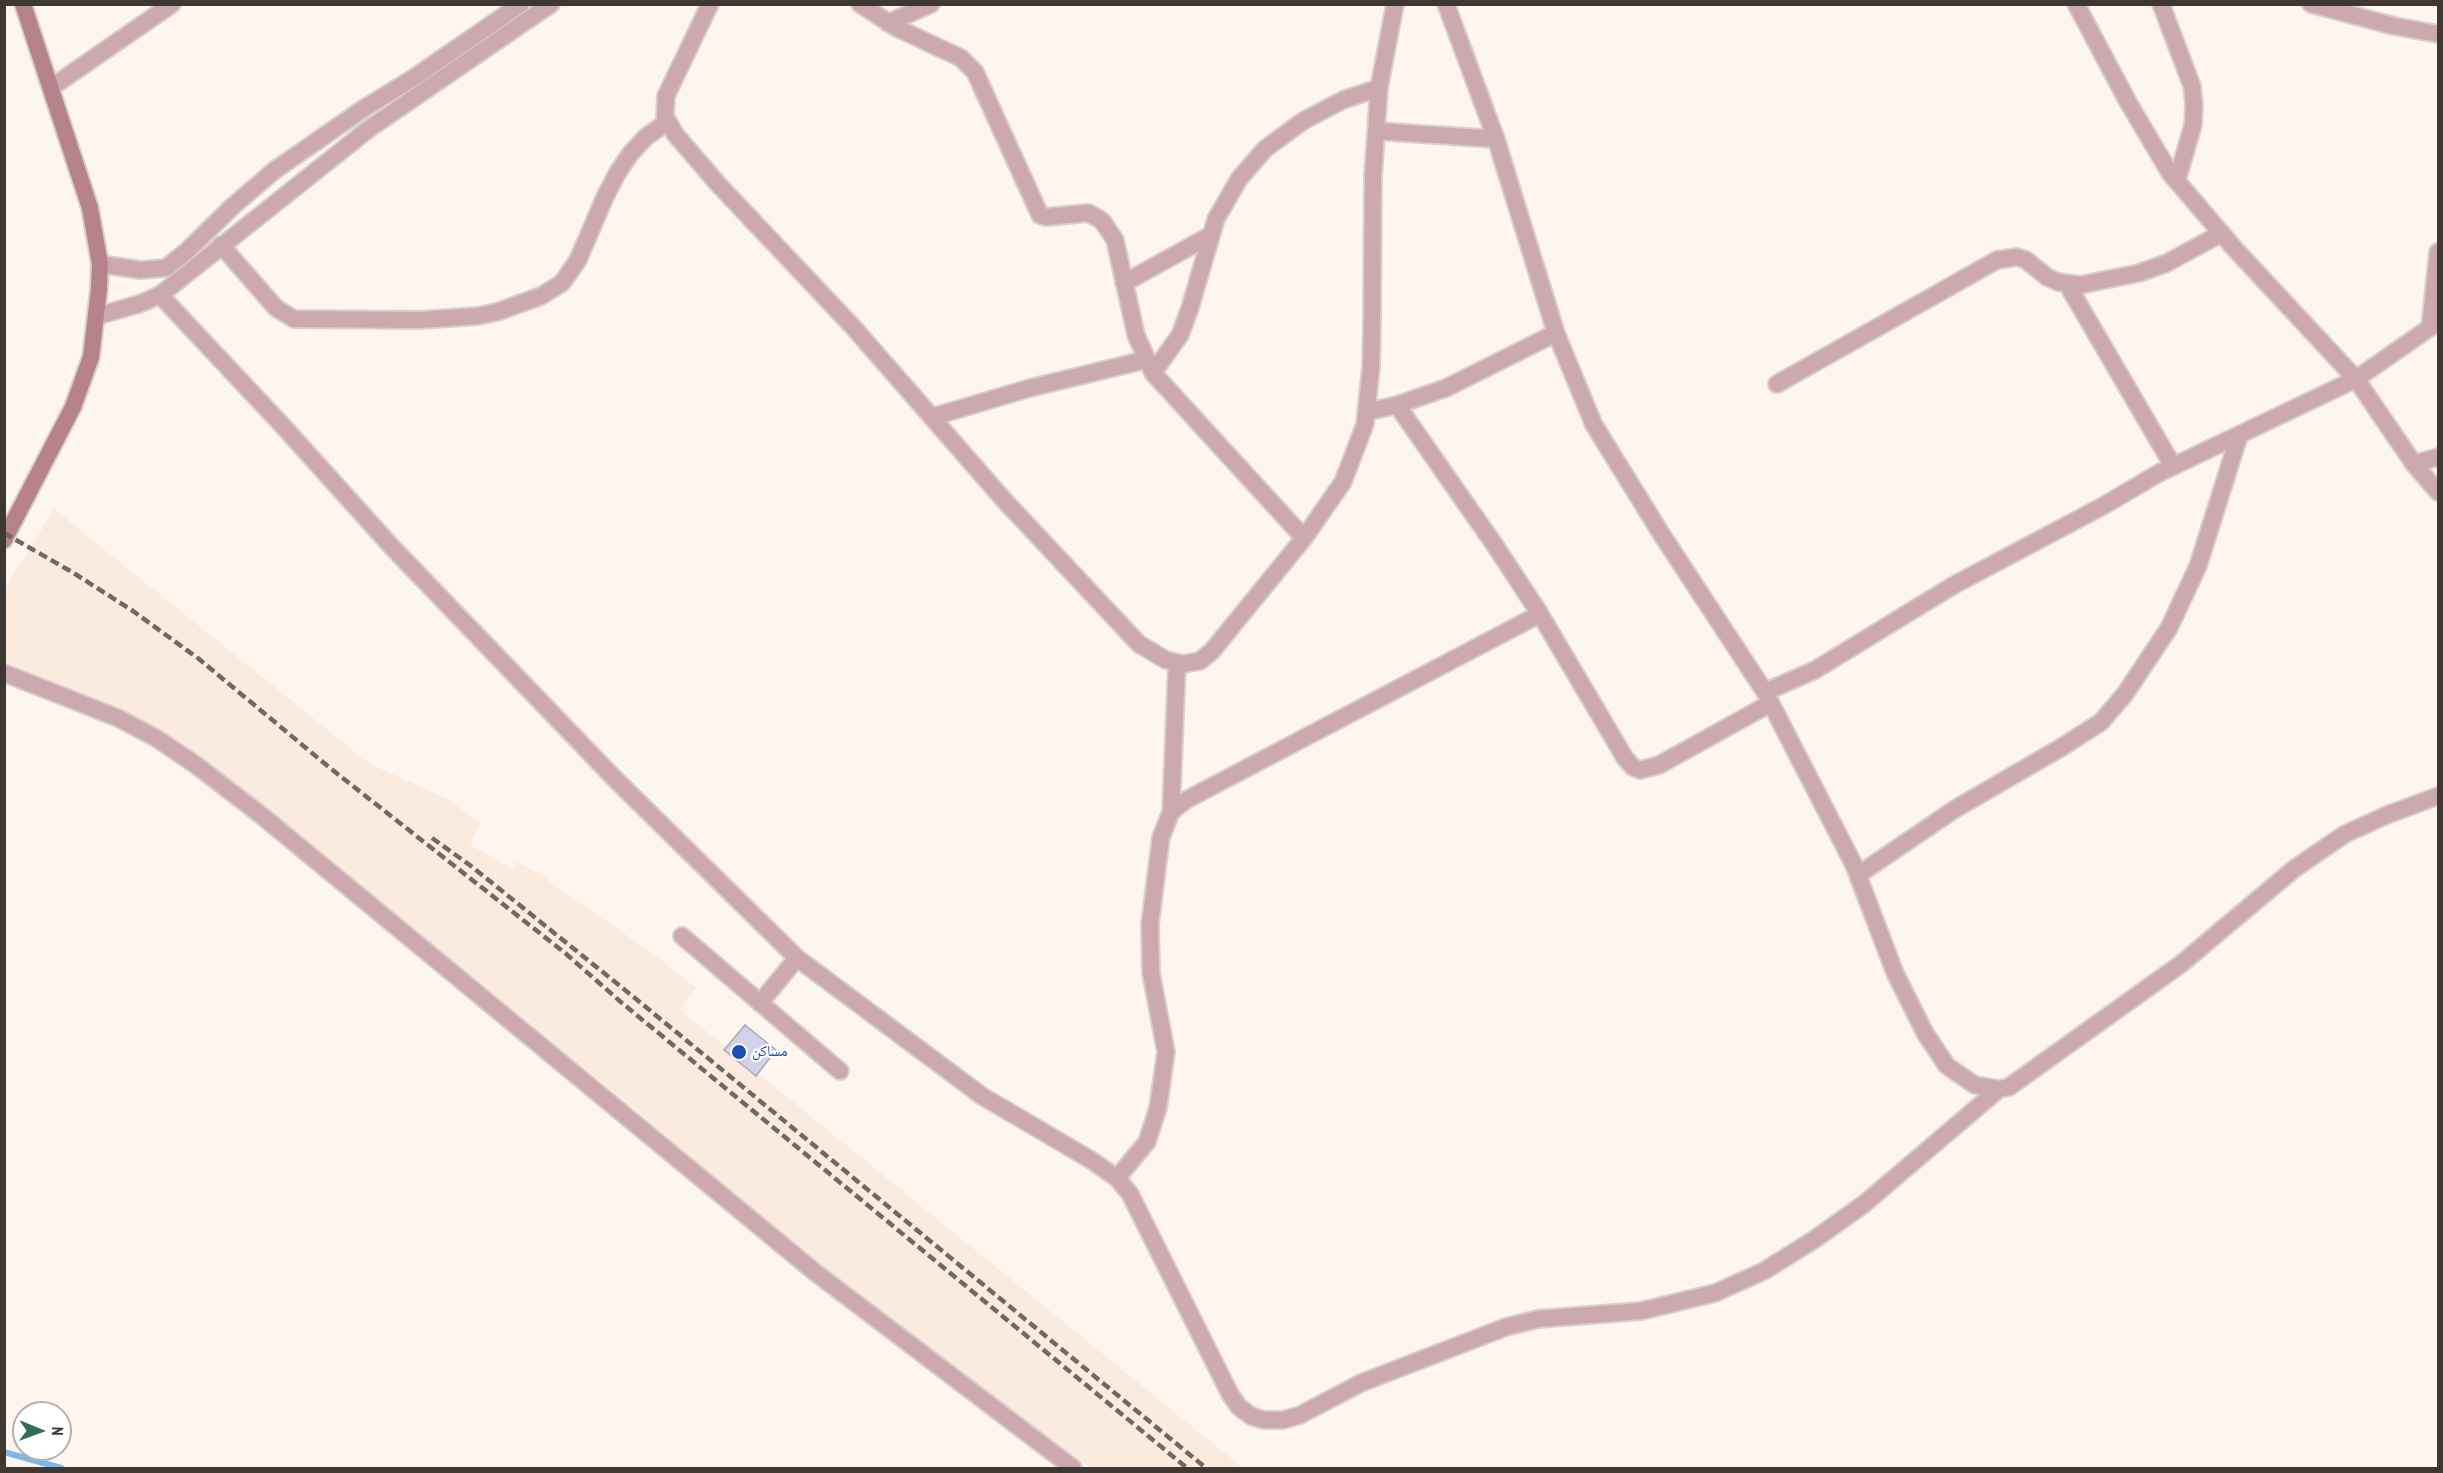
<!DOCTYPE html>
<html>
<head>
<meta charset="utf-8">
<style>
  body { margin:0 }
  #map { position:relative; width:2443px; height:1473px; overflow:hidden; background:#fef5ef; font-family:"PT Sans Narrow",sans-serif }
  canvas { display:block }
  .frame { position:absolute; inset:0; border:6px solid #3f3731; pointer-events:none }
  .north { position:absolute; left:12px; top:1401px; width:60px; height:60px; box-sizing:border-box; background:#fff; border:2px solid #b2afad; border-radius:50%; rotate:91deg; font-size:16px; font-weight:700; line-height:24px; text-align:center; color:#3f3731 }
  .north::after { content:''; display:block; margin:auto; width:21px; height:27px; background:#316c56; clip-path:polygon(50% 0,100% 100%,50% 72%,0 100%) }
</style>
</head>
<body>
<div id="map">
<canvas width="2443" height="1473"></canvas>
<div class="frame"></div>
<div class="north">N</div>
</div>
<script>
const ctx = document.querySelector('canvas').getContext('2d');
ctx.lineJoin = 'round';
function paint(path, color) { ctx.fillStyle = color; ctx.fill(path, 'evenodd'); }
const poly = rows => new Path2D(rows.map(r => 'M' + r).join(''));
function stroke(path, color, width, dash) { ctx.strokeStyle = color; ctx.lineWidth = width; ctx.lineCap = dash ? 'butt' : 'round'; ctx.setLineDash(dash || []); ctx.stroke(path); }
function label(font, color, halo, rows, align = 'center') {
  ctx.font = font + ' "PT Sans Narrow","Noto Naskh Arabic",sans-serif'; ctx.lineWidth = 4.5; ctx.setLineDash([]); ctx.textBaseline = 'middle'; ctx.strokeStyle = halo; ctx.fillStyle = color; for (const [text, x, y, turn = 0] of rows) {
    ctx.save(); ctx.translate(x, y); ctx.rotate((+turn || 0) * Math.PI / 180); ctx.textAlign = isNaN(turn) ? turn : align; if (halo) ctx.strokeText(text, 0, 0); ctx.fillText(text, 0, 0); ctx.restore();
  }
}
const built = poly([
  [54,509,370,764,450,800,480,824,470,845,513,869,517,862,538,873,659,958,696,988,679,1009,1243,1468,1090,1468,926,1348,743,1202,630,1105,272,813,187,751,116,710,5,662,4,591]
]);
const stream = poly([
  [4,1452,61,1468]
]);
const building = poly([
  [745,1025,776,1050,756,1076,724,1050,745,1025]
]);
const minor = poly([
  [710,4,666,96,665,116,675,134,718,184,854,328,1004,500,1139,644,1166,660,1183,664,1200,661,1212,651,1304,538,1343,482,1365,424,1371,367,1372,321,1373,176,1379,88,1395,4],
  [860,4,897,28,961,58,975,72,1040,215,1046,217,1088,213,1098,218,1103,222,1115,240,1136,335,1153,373,1304,538],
  [1446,4,1496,139,1556,333,1594,425,1662,535,1765,692,1854,865,1895,973,1925,1033,1947,1066,1975,1085,1999,1089,2009,1087,2181,964,2294,869,2345,834,2387,815,2438,796],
  [2076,4,2128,102,2170,173,2234,248,2356,379,2414,464,2438,492],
  [2161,4,2192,86,2194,105,2193,125,2177,180],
  [2311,4,2394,26,2438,34],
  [888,23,931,4],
  [52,87,172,4],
  [1376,131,1496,139],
  [221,245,276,308,294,319,420,320,478,316,497,312,541,296,562,283,578,260,605,197,618,172,631,153,646,137,667,122],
  [1124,283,1211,235],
  [2067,284,2173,466],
  [160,295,282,425,392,547,615,779,797,958,982,1096,1091,1160,1117,1178,1130,1194,1230,1394,1239,1407,1251,1416,1264,1420,1283,1420,1300,1415,1361,1383,1506,1327,1538,1319,1641,1311,1715,1293,1764,1271,1815,1239,1864,1204,1999,1089],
  [2430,328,2438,252],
  [1153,373,1180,335,1190,308,1216,219,1239,179,1265,149,1303,121,1343,100,1379,88],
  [1777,384,1997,260,2017,257,2026,260,2047,277,2058,282,2080,285,2139,273,2167,263,2222,233],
  [1397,405,1494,544,1540,614,1625,758,1633,767,1640,770,1659,765,1771,703],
  [1366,412,1397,405,1446,388,1556,333],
  [932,417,1030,388,1145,360],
  [2414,464,2438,457],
  [4,673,118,718,156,738,196,765,261,815,816,1273,1073,1468],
  [1765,692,1815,670,1954,585,2103,506,2159,473,2356,379,2438,322],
  [1171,812,1177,663],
  [1858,875,1955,809,2062,747,2101,722,2125,694,2169,628,2198,566,2239,436],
  [682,936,840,1071],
  [760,1003,797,958],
  [1117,1178,1147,1142,1158,1108,1166,1052,1151,973,1150,924,1161,837,1171,812,1186,800,1540,614]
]);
const tertiary = poly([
  [100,264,140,270,166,268,187,251,233,206,275,170,363,109,412,79,521,4],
  [97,316,139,304,160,295,370,128,551,4]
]);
const secondary = poly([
  [4,540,73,407,91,357,99,289,100,264,90,208,23,4]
]);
const rail = poly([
  [4,533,72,572,133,611,199,659,330,768,565,953,622,1003,1187,1468],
  [432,838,471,866,630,994,1206,1468]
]);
const markers = [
  [739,1052,8,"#1a4fb4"]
];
const transitNames = [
  ["مساكن",752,1052]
];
paint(built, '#fbeade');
stroke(stream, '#7db8e8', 6);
paint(building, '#d1d2e8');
stroke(building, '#a6a7bc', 1.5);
stroke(minor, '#d8cfc9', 20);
stroke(tertiary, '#d8cfc9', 20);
stroke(secondary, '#d8cfc9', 20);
stroke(minor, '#cca9af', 16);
stroke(tertiary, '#cca9af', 16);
stroke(secondary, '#b6838c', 16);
stroke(rail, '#706862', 4.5, [9, 4.5]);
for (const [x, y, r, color] of markers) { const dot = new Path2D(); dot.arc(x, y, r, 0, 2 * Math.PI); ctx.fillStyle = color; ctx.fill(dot); stroke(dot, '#fff', 2); }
label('15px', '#164399', '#fff', transitNames, 'left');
</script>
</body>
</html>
